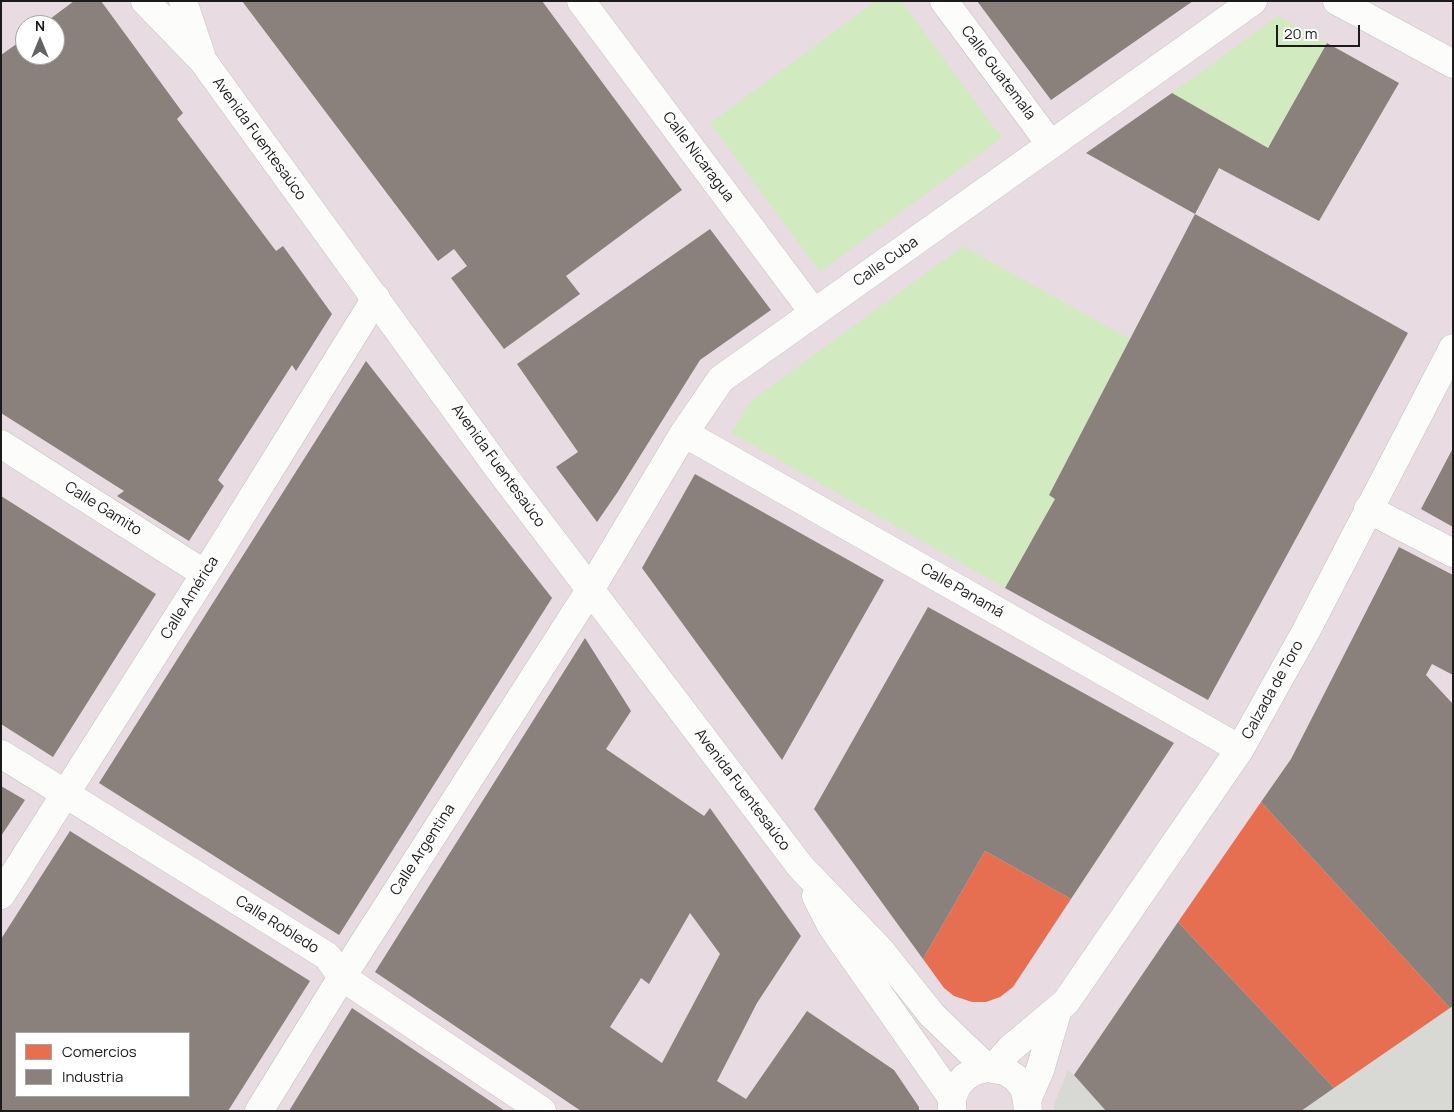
<!DOCTYPE html>
<html>
<head>
<meta charset="utf-8">
<style>
  body { margin:0 }
  #map { position:relative; width:1454px; height:1112px; overflow:hidden; background:#eae9e3; font-family:Manrope,sans-serif }
  canvas { display:block }
  .frame { position:absolute; inset:0; border:2px solid #1b1b1b; pointer-events:none }
  .legend { position:absolute; left:15px; top:1032px; width:175px; height:65px; box-sizing:border-box; background:#fff; border:1px solid #a4a4a4; margin:0; padding:6px 9px; list-style:none; font-size:15px; color:#1b1b1b }
  .legend li { display:flex; align-items:center; gap:10px; height:25px }
  .legend b { width:25px; border:1px solid #a4a4a4 }
  .north { position:absolute; left:15px; top:15px; width:50px; height:50px; box-sizing:border-box; background:#fff; border:1px solid #a4a4a4; border-radius:50%; rotate:0deg; font-size:14px; font-weight:700; line-height:20px; text-align:center; color:#1b1b1b }
  .north::after { content:''; display:block; margin:auto; width:18px; height:22px; background:#636361; clip-path:polygon(50% 0,100% 100%,50% 72%,0 100%) }
  .scale { position:absolute; left:1276px; top:25px; width:84px; height:22px; box-sizing:border-box; border:2px solid #1b1b1b; border-top:0; padding-left:6px; font-size:15px; line-height:18px; white-space:nowrap; color:#1b1b1b; -webkit-text-stroke:4px #fff; paint-order:stroke }
</style>
</head>
<body>
<div id="map">
<canvas width="1454" height="1112"></canvas>
<div class="frame"></div>
<ul class="legend">
<li><b style="height:14px;background:#e76f51"></b>Comercios</li>
<li><b style="height:14px;background:#8a817c"></b>Industria</li>
</ul>
<div class="north">N</div>
<div class="scale">20 m</div>
</div>
<script>
const ctx = document.querySelector('canvas').getContext('2d');
ctx.lineJoin = 'round';
function paint(path, color) { ctx.fillStyle = color; ctx.fill(path, 'evenodd'); }
const poly = rows => new Path2D(rows.map(r => 'M' + r).join(''));
function stroke(path, color, width, dash) { ctx.strokeStyle = color; ctx.lineWidth = width; ctx.lineCap = dash ? 'butt' : 'round'; ctx.setLineDash(dash || []); ctx.stroke(path); }
function label(font, color, halo, rows, align = 'center') {
  ctx.font = font + ' Manrope,sans-serif'; ctx.lineWidth = 5; ctx.setLineDash([]); ctx.textBaseline = 'middle'; ctx.strokeStyle = halo; ctx.fillStyle = color; for (const [text, x, y, turn = 0] of rows) {
    ctx.save(); ctx.translate(x, y); ctx.rotate((+turn || 0) * Math.PI / 180); ctx.textAlign = isNaN(turn) ? turn : align; if (halo) ctx.strokeText(text, 0, 0); ctx.fillText(text, 0, 0); ctx.restore();
  }
}
const industrial = poly([
  [1,1,1453,1,1453,1111,1,1111],
  [25,25,55,25,55,55,25,55],
  [16,1033,189,1033,189,1096,16,1096]
]);
const grass = poly([
  [876,1,901,1,1002,138,820,272,710,123],
  [1278,16,1327,43,1268,148,1172,93],
  [963,246,1130,339,1049,495,1055,499,1005,588,731,433,750,402,759,395]
]);
const parking = poly([
  [1453,1006,1453,1111,1301,1111,1401,1042],
  [1068,1070,1074,1075,1106,1111,1054,1111,1055,1102]
]);
const shops = poly([
  [1261,802,1450,1008,1334,1088,1178,922],
  [985,851,1071,899,1013,987,1000,997,986,1002,972,1002,954,996,944,988,923,959]
]);
const industry = poly([
  [74,1,101,1,183,113,177,119,276,251,283,246,332,314,296,371,292,365,218,480,224,486,189,541,117,496,124,491,1,413,1,55,25,38,25,55,55,55,55,25,42,25],
  [242,1,542,1,682,190,566,276,580,294,504,349,451,278,467,266,454,249,438,261],
  [977,1,1193,1,1051,100],
  [1327,43,1399,83,1319,221,1219,168,1195,214,1086,153,1172,93,1268,148],
  [1195,214,1408,333,1208,700,1005,588,1055,499,1049,495],
  [710,229,771,310,700,360,617,493,597,522,556,467,578,452,517,364],
  [366,361,552,598,339,935,99,783],
  [1453,448,1453,527,1421,509],
  [695,474,884,580,782,760,642,568],
  [1,496,156,594,53,757,1,724],
  [1399,547,1453,575,1453,675,1432,664,1426,675,1453,704,1453,1006,1450,1008,1261,802,1291,759],
  [928,607,1174,743,1071,899,985,851,923,959,814,809],
  [585,638,631,711,606,749,704,816,710,808,801,936,757,1003,717,1081,746,1099,807,1011,894,1070,919,1107,919,1111,581,1111,375,972],
  [690,913,720,954,662,1063,610,1027,641,978,649,984],
  [1,786,25,800,1,836],
  [70,831,310,981,228,1111,1,1111,1,939],
  [16,1033,189,1033,189,1096,16,1096],
  [1178,922,1304,1056,1334,1088,1301,1111,1106,1111,1074,1075],
  [352,1008,505,1111,289,1111]
]);
const minor = poly([
  [581,1,814,313],
  [944,1,1051,145],
  [1337,1,1453,64],
  [684,433,1240,749],
  [1,444,205,574],
  [1368,509,1453,553],
  [1,754,327,956,342,977,542,1111],
  [1,895,205,574,376,298],
  [993,1068,1010,1049,1066,1002,1240,749,1306,631,1453,348],
  [1027,1100,1040,1070,1058,1009],
  [259,1111,342,977,590,590,684,433,721,379,1253,1]
]);
const tertiary = poly([
  [145,1,203,61,498,468,800,866,881,951,932,1015,987,1068],
  [183,1,201,55],
  [816,896,832,927,952,1098],
  [952,1111,952,1098,957,1086,965,1077,975,1071,987,1068,1005,1071,1016,1078,1024,1088,1027,1100,1028,1111]
]);
const streetNames = [
  ["Calle Guatemala",998,73,53],
  ["Avenida Fuentesaúco",259,139,54],
  ["Calle Nicaragua",698,157,53],
  ["Calle Cuba",886,262,-35],
  ["Avenida Fuentesaúco",498,466,54],
  ["Calle Gamito",103,509,32],
  ["Calle Panamá",962,591,30],
  ["Calle América",190,598,-58],
  ["Calzada de Toro",1273,690,-61],
  ["Avenida Fuentesaúco",742,790,53],
  ["Calle Argentina",423,850,-57],
  ["Calle Robledo",277,925,32]
];
paint(industrial, '#e8dce2');
paint(grass, '#d2eac0');
paint(parking, '#d8d8d5');
paint(shops, '#e76f51');
paint(industry, '#8a817c');
stroke(minor, '#c2c2bf', 29);
stroke(tertiary, '#c2c2bf', 29);
stroke(minor, '#fcfcfb', 28);
stroke(tertiary, '#fcfcfb', 28);
label('15px', '#1b1b1b', '#fff', streetNames);
</script>
</body>
</html>
